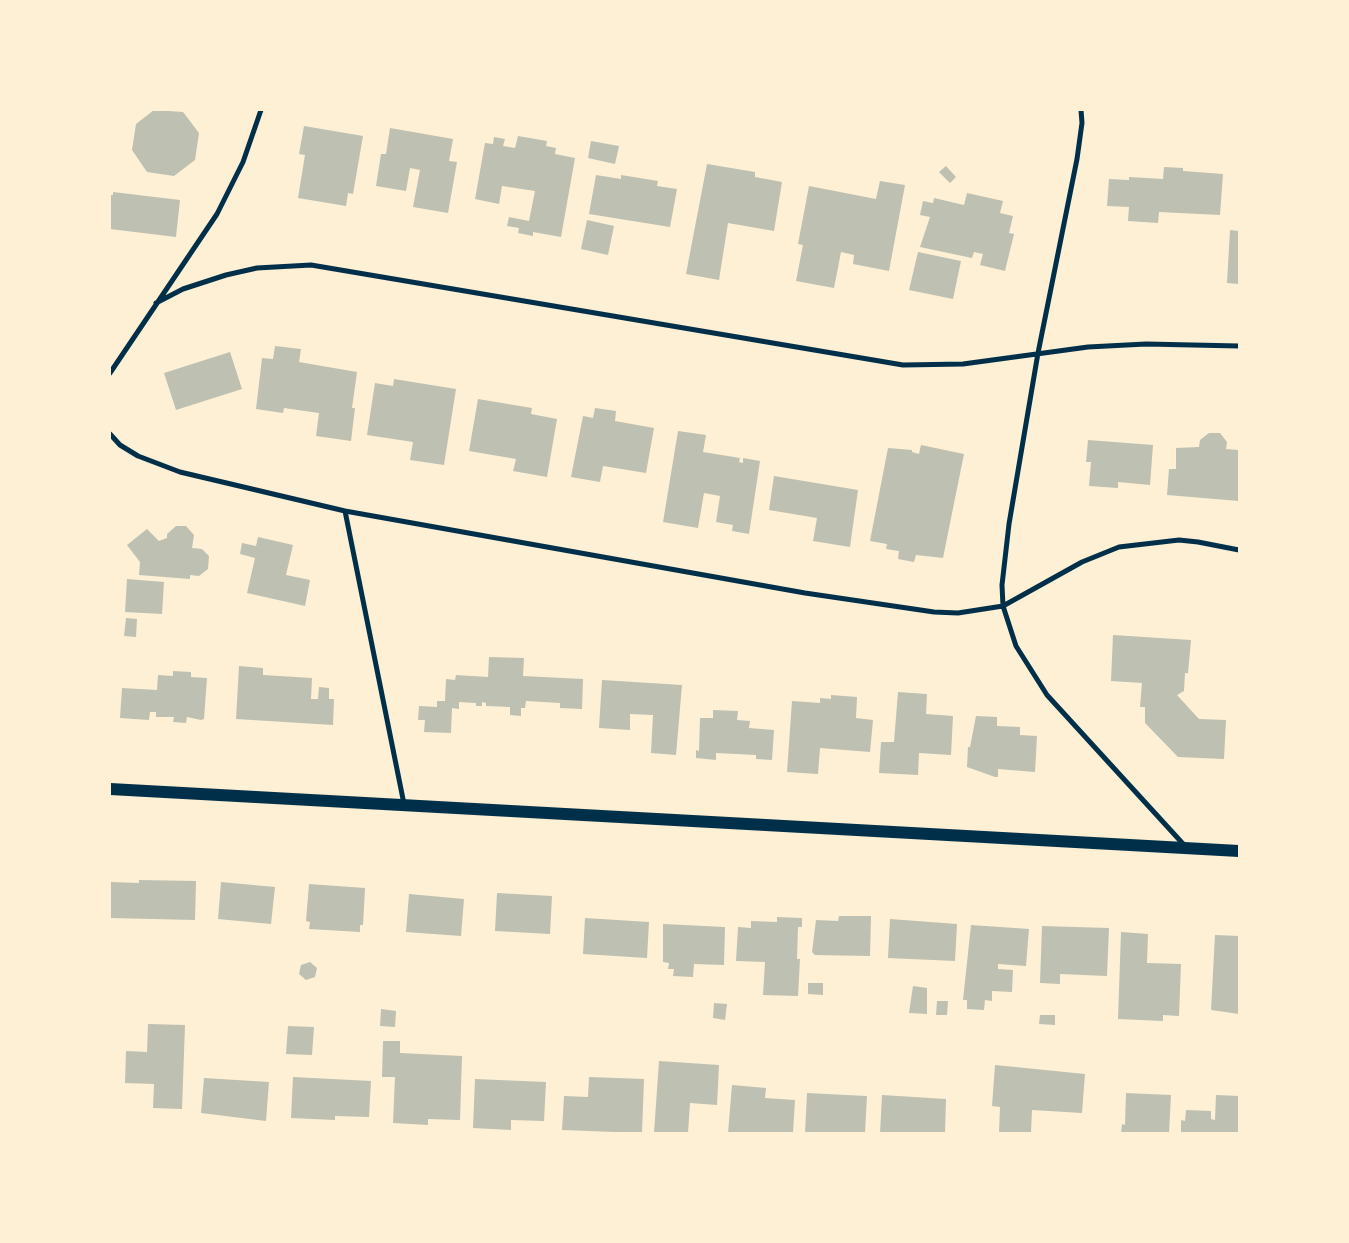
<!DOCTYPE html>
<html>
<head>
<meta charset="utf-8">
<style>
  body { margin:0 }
  #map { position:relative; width:1349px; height:1243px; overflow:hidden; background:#fdf0d5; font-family:"Alegreya Sans",sans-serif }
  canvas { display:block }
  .frame { position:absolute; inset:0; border:111px solid #fdf0d5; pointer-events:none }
</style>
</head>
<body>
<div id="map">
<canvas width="1349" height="1243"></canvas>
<div class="frame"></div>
</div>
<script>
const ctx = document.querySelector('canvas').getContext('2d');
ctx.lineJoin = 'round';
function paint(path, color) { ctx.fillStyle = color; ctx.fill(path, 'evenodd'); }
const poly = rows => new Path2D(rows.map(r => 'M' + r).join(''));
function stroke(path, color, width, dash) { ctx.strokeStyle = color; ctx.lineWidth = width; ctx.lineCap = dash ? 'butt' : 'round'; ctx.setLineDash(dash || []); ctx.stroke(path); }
const building = poly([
  [154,110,183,112,199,133,195,160,174,176,147,172,132,150,136,124],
  [304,126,363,136,353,194,348,193,346,206,298,198,305,155,299,154],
  [390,128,453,139,449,161,457,162,448,213,413,207,420,170,410,168,406,191,376,186,381,154,386,154],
  [518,136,547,141,546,146,556,148,555,154,575,158,561,237,533,232,533,236,518,233,519,228,507,226,509,217,529,221,535,191,502,186,499,204,475,199,485,143,493,144,494,137,505,139,503,146,515,148],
  [591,141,619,146,615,164,588,158],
  [707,164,755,172,755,177,782,182,774,231,728,223,719,280,686,274],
  [946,166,956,177,950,183,939,172],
  [1164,167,1183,168,1183,171,1223,174,1220,215,1159,212,1158,223,1128,221,1129,207,1107,206,1109,179,1129,180,1129,177,1163,179],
  [596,175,621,179,621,175,658,181,657,186,677,189,670,227,589,214],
  [880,181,905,185,889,271,853,264,854,255,841,252,834,288,796,281,803,245,798,244,809,186,876,199],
  [113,192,180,200,176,237,110,229,110,195,113,195],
  [967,193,1003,201,1000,213,1013,216,1009,233,1014,234,1005,271,980,265,983,254,974,252,972,258,920,247,930,217,920,215,923,201,933,203,934,198,964,205],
  [587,220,614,226,608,255,581,249],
  [1230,230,1239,231,1239,284,1227,283],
  [918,252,961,261,953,299,909,290],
  [275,346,301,349,299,362,357,372,352,408,355,408,351,441,316,436,319,413,284,408,283,413,256,409,262,358,273,359],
  [230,352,242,389,176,410,164,373],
  [394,379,456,389,444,465,410,460,413,442,367,435,375,383,393,386],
  [478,399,532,408,531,414,557,419,547,477,513,471,516,459,469,451],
  [595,408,616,411,615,421,654,428,646,473,603,466,600,482,571,477,583,416,593,418],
  [678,431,706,435,703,452,740,458,739,462,743,463,743,458,760,461,749,534,732,531,733,525,716,522,720,496,704,493,698,528,663,522],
  [1209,433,1220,433,1227,442,1226,449,1239,450,1239,501,1167,495,1169,469,1176,469,1176,448,1199,447,1200,440],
  [1088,440,1153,445,1150,485,1118,482,1118,488,1089,486,1091,462,1086,462],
  [921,445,964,454,943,558,916,555,914,562,898,559,899,551,886,549,887,544,870,541,888,448,912,450,912,452,919,454],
  [774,476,858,490,850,547,813,541,817,518,769,510],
  [176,526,186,526,194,535,192,548,202,549,209,556,208,569,199,576,190,575,190,579,139,575,140,562,127,545,147,529,159,541,167,538,167,534],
  [258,537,293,545,286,575,310,580,305,606,247,593,255,558,240,554,242,543,256,546],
  [127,579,164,582,162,614,125,612],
  [126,618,137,619,136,637,124,636],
  [1113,635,1191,640,1188,673,1185,673,1184,691,1177,695,1199,719,1226,720,1224,759,1178,757,1145,723,1145,707,1140,707,1142,683,1111,681],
  [489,657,524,658,523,676,583,679,582,709,560,708,560,703,526,701,525,708,521,708,521,716,510,715,510,707,486,706,486,703,482,702,482,706,476,706,476,703,459,702,459,709,452,708,451,733,424,732,425,720,418,720,419,706,437,707,437,701,445,701,446,679,455,680,456,675,488,677],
  [239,666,263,668,263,675,312,678,311,699,318,699,319,687,329,688,329,699,334,699,333,725,236,719],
  [173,671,191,672,191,677,207,678,204,719,201,720,187,717,186,723,173,722,174,717,156,717,156,712,150,712,149,720,120,718,122,688,157,690,158,675,173,676],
  [602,680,682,685,676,755,651,753,653,715,630,714,630,730,599,728],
  [898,692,927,694,926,714,953,716,951,755,919,753,918,775,879,773,881,742,894,742],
  [831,695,857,697,856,718,873,720,870,752,820,748,818,774,787,772,792,701,820,703,820,698,831,699],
  [713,710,738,711,737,720,750,721,749,728,774,730,772,760,756,759,756,755,716,753,716,760,696,758,696,750,699,751,700,718,713,718],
  [976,716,997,717,997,726,1020,727,1020,735,1037,736,1035,772,998,769,998,777,995,777,967,767,968,747,970,747],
  [139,880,196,881,195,920,110,918,111,882,139,883],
  [221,882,275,887,271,924,218,919],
  [309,884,365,888,363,925,360,925,360,932,309,929,310,922,306,921],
  [497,893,552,896,550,934,495,931],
  [409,894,464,899,461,936,406,932],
  [839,916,871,916,870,956,815,955,812,952,816,920,838,921],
  [777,917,802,918,802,927,798,927,797,959,800,959,798,996,763,995,765,962,736,961,738,927,751,928,751,921,777,922],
  [585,918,649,922,647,958,583,954],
  [890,919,957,924,955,961,888,958],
  [663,924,725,927,724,965,694,964,693,977,673,976,674,969,668,969,669,963,663,962],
  [971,925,1029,929,1026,966,998,964,998,969,1013,970,1012,992,992,991,992,1001,985,1000,984,1010,967,1009,967,1000,963,1000],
  [1042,926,1109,928,1107,976,1060,974,1060,984,1040,983],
  [1121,932,1148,934,1147,963,1181,964,1179,1016,1163,1015,1163,1021,1118,1019],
  [1215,935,1239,936,1239,1014,1211,1010],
  [310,962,317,968,315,977,306,980,299,974,301,965],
  [808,983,823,983,823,995,808,994],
  [913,986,927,988,927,1014,909,1013],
  [937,1001,948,1001,947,1015,936,1015],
  [714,1003,727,1004,725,1020,713,1018],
  [381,1009,396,1011,395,1027,380,1026],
  [1040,1015,1055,1015,1055,1025,1039,1024],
  [148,1024,185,1025,182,1109,153,1108,154,1084,125,1083,126,1051,147,1052],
  [288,1026,314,1027,312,1055,286,1054],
  [383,1041,400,1041,400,1053,462,1056,460,1120,428,1119,428,1125,393,1123,395,1077,382,1077],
  [659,1061,719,1065,717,1105,690,1103,688,1133,654,1133],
  [995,1065,1085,1074,1082,1113,1032,1110,1031,1133,999,1133,1000,1107,992,1106],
  [293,1077,371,1081,369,1117,335,1116,335,1120,291,1118],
  [589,1077,644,1079,642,1133,562,1130,564,1096,588,1097],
  [204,1078,269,1082,266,1121,201,1113],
  [475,1079,546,1082,544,1121,511,1120,511,1130,473,1128],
  [732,1085,766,1088,765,1098,795,1100,793,1133,728,1133],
  [807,1093,867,1096,865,1133,805,1133],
  [1126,1093,1171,1095,1169,1133,1121,1133,1122,1124,1125,1125],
  [882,1095,946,1099,945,1133,880,1133],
  [1216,1095,1239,1096,1239,1133,1181,1133,1181,1120,1185,1121,1186,1110,1211,1111,1211,1119,1215,1120]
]);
const minor = poly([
  [1081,110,1082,123,1077,159,1038,353,1009,524,1002,585,1003,606,1016,646,1047,695,1185,846],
  [156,303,183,289,226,275,257,268,311,265,903,365,963,364,1088,347,1146,344,1239,346],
  [110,373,217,214,243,162,261,110],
  [110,434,120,445,138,456,180,472,345,511,805,593,934,612,958,613,1003,606,1082,562,1119,547,1179,540,1198,542,1239,550],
  [345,511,404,804]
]);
const primary = poly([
  [110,789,1239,851]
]);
paint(building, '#bec0b2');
stroke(minor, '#003049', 5);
stroke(primary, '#003049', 12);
</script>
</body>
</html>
